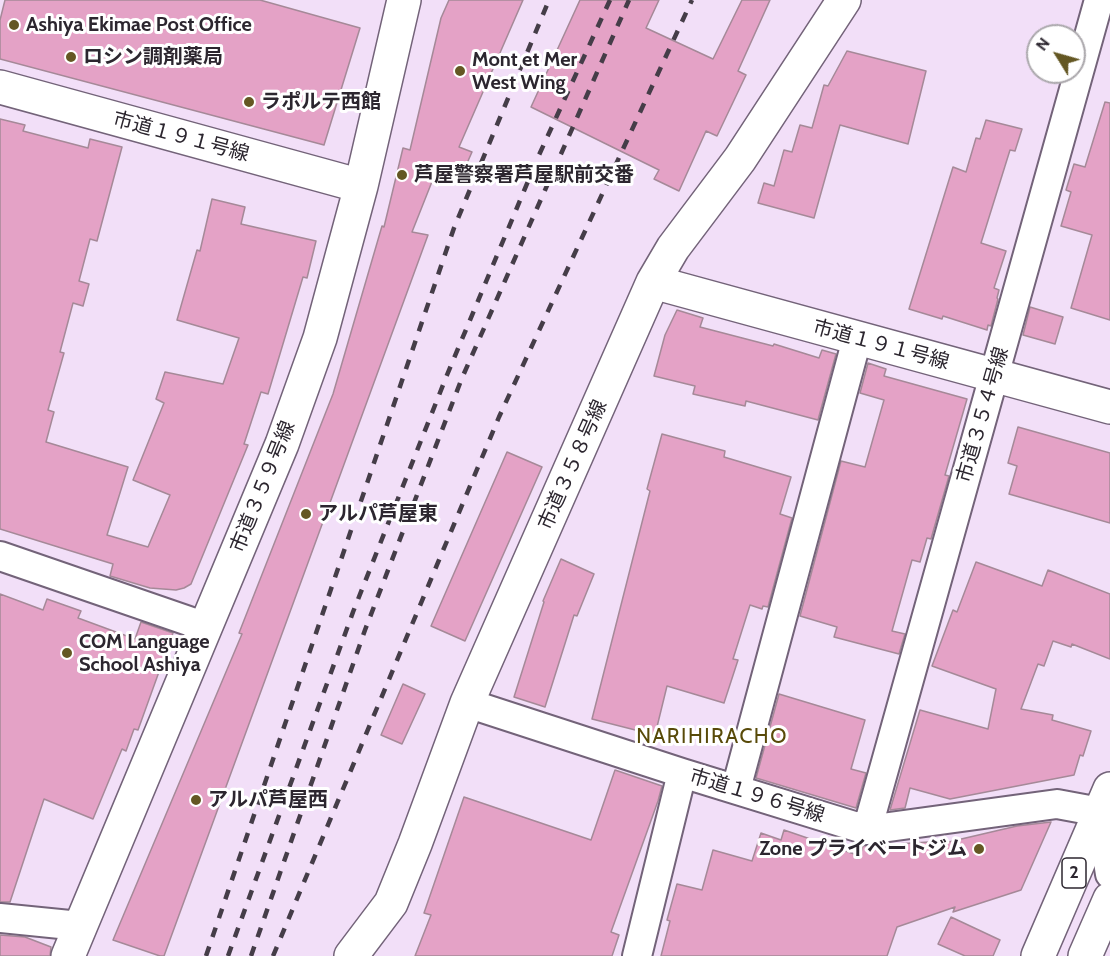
<!DOCTYPE html>
<html>
<head>
<meta charset="utf-8">
<style>
  body { margin:0 }
  #map { position:relative; width:1110px; height:956px; overflow:hidden; background:#f2dff8; font-family:Cabin,sans-serif }
  canvas { display:block }
  .north { position:absolute; left:1026px; top:24px; width:60px; height:60px; box-sizing:border-box; background:#fff; border:2px solid #aba8ac; border-radius:50%; rotate:307deg; font-size:16px; font-weight:700; line-height:24px; text-align:center; color:#2c262f }
  .north::after { content:''; display:block; margin:auto; width:21px; height:27px; background:#645723; clip-path:polygon(50% 0,100% 100%,50% 72%,0 100%) }
</style>
</head>
<body>
<div id="map">
<canvas width="1110" height="956"></canvas>
<div class="north">N</div>
</div>
<script>
const ctx = document.querySelector('canvas').getContext('2d');
ctx.lineJoin = 'round';
function paint(path, color) { ctx.fillStyle = color; ctx.fill(path, 'evenodd'); }
const poly = rows => new Path2D(rows.map(r => 'M' + r).join(''));
function stroke(path, color, width, dash) { ctx.strokeStyle = color; ctx.lineWidth = width; ctx.lineCap = dash ? 'butt' : 'round'; ctx.setLineDash(dash || []); ctx.stroke(path); }
function label(font, color, halo, rows, align = 'center') {
  ctx.font = font + ' Cabin,"Noto Sans JP",sans-serif'; ctx.lineWidth = 6; ctx.setLineDash([]); ctx.textBaseline = 'middle'; ctx.strokeStyle = halo; ctx.fillStyle = color; for (const [text, x, y, turn = 0] of rows) {
    ctx.save(); ctx.translate(x, y); ctx.rotate((+turn || 0) * Math.PI / 180); ctx.textAlign = isNaN(turn) ? turn : align; if (halo) ctx.strokeText(text, 0, 0); ctx.fillText(text, 0, 0); ctx.restore();
  }
}
const building = poly([
  [5,0,260,0,360,28,324,145,0,59,0,20,5,0],
  [449,0,523,0,459,147,472,152,460,179,437,169,412,232,428,235,164,956,160,956,113,940,242,634,239,633,333,394,382,226,384,227,403,148,410,150,441,18,449,0],
  [580,0,659,0,646,28,713,59,742,0,770,0,738,71,746,75,717,136,706,131,679,191,654,179,659,170,531,107,580,0],
  [847,51,926,71,908,144,840,125,814,218,758,203,764,183,774,186,784,150,792,152,800,125,812,128,824,85,828,86,847,51],
  [1105,102,1110,103,1110,320,1071,308,1092,235,1061,226,1071,192,1066,190,1074,164,1085,167,1105,102],
  [0,119,25,125,23,131,88,148,90,139,122,147,97,241,90,239,79,281,89,284,83,306,73,303,60,352,64,353,48,410,54,412,46,442,128,467,107,535,148,547,170,495,133,480,164,403,156,399,165,372,223,384,239,338,177,320,197,250,200,251,212,199,245,207,241,224,316,241,307,278,303,277,268,394,261,392,244,444,248,445,191,584,184,588,176,590,150,588,110,576,113,564,0,529,0,119],
  [986,120,1022,129,1015,151,1010,150,981,243,1006,251,994,288,999,290,997,298,998,299,991,326,988,325,987,330,943,316,942,319,909,309,953,167,966,172,976,138,980,139,986,120],
  [1030,307,1063,317,1055,344,1023,335,1030,307],
  [677,310,703,318,700,327,773,346,774,344,819,358,822,350,836,354,818,420,746,401,745,406,693,394,695,386,654,376,665,335,677,310],
  [868,363,886,369,884,376,967,399,945,475,949,476,931,539,927,538,920,562,912,560,892,631,905,634,899,654,834,637,837,627,800,616,841,461,865,467,884,400,860,393,868,363],
  [1018,427,1110,453,1110,523,1009,494,1017,466,1008,463,1018,427],
  [662,434,725,451,724,457,791,477,780,514,792,518,768,607,763,606,762,609,750,605,733,659,738,660,724,703,667,686,655,735,592,719,650,491,647,489,662,434],
  [507,452,542,467,465,641,431,626,507,452],
  [561,559,594,574,577,616,574,615,545,707,514,697,544,602,543,601,561,559],
  [976,562,1042,586,1048,570,1110,594,1110,659,1072,644,1071,647,1053,641,1044,666,1038,664,1021,709,1053,715,1052,720,1091,731,1083,756,1080,755,1074,775,950,799,910,788,905,808,890,810,920,710,988,729,996,689,932,666,953,610,957,612,976,562],
  [0,594,43,610,47,599,81,611,78,618,135,639,141,622,173,633,138,730,134,729,126,751,122,749,93,819,44,799,10,902,0,902,0,594],
  [403,684,425,694,402,744,381,735,403,684],
  [779,694,865,720,851,769,866,773,856,808,756,778,779,694],
  [615,770,662,786,658,801,611,932,619,935,612,956,415,956,431,915,424,913,464,797,591,840,615,770],
  [1051,822,1021,890,953,912,955,907,897,927,887,956,661,956,670,921,667,920,677,884,702,890,713,850,752,861,761,833,781,840,784,830,860,856,863,846,929,842,927,847,1017,826,1051,822],
  [951,917,1000,940,993,956,965,956,938,944,951,917],
  [0,935,25,937,51,947,50,956,0,956,0,935]
]);
const minor = poly([
  [0,556,206,627],
  [467,703,682,773,867,830,1057,804,1100,812,1110,874],
  [736,789,857,339],
  [867,830,1099,0],
  [0,918,80,926],
  [637,956,682,773]
]);
const tertiary = poly([
  [0,87,361,186],
  [653,282,1110,407],
  [68,956,282,444,320,338,361,186,404,0],
  [351,956,391,903,415,844,467,703,653,282,673,248,740,159,844,0]
]);
const trunk = poly([
  [1038,956,1110,789],
  [1085,956,1110,899]
]);
const rail = poly([
  [206,956,454,228,549,0],
  [228,956,353,612,447,375,539,155,610,0],
  [251,956,365,630,462,378,629,0],
  [273,956,499,417,692,0]
]);
const markers = [
  [14,25,6,"#645723"],
  [71,57,6,"#645723"],
  [460,71,6,"#645723"],
  [249,102,6,"#645723"],
  [402,175,6,"#645723"],
  [306,514,6,"#645723"],
  [67,653,6,"#645723"],
  [196,800,6,"#645723"],
  [979,849,6,"#645723"]
];
const shields = [
  [1074,873,24]
];
const shieldNames = [
  ["2",1074,873]
];
const poiNames = [
  ["Ashiya Ekimae Post Office",26,25],
  ["ロシン調剤薬局",83,57],
  ["Mont et Mer",472,60],
  ["West Wing",472,83],
  ["ラポルテ西館",261,102],
  ["芦屋警察署芦屋駅前交番",414,175],
  ["アルパ芦屋東",318,514],
  ["COM Language",79,642],
  ["School Ashiya",79,665],
  ["アルパ芦屋西",208,800],
  ["Zone プライベートジム",967,849,"right"]
];
const streetNames = [
  ["市道１９１号線",181,137,15],
  ["市道１９１号線",881,345,15],
  ["市道３５４号線",983,415,-74],
  ["市道３５８号線",573,465,-66],
  ["市道３５９号線",263,487,-68],
  ["市道１９６号線",757,796,17]
];
const neighbourhoodNames = [
  ["NARIHIRACHO",712,737]
];
paint(building, '#e4a2c6');
stroke(building, '#a58998', 1.5);
stroke(minor, '#736379', 32);
stroke(tertiary, '#736379', 36);
stroke(trunk, '#736379', 36);
stroke(minor, '#fff', 28);
stroke(tertiary, '#fff', 33);
stroke(trunk, '#fff', 33);
stroke(rail, '#453d48', 4.5, [10, 10]);
for (const [x, y, r, color] of markers) { const dot = new Path2D(); dot.arc(x, y, r, 0, 2 * Math.PI); ctx.fillStyle = color; ctx.fill(dot); stroke(dot, '#fff', 2); }
for (const [x, y, w] of shields) { const box = new Path2D(); box.roundRect(x - w / 2, y - 15, w, 30, 4.5); ctx.fillStyle = '#fff'; ctx.fill(box); stroke(box, '#2c262f', 1.5); }
label('bold 18px', '#2c262f', null, shieldNames);
label('bold 20px', '#2c262f', '#fff', poiNames, 'left');
label('20px', '#2c262f', '#fff', streetNames);
ctx.letterSpacing = '1.5px';
label('21px', '#584a09', '#fff', neighbourhoodNames);
ctx.letterSpacing = '0px';
</script>
</body>
</html>
